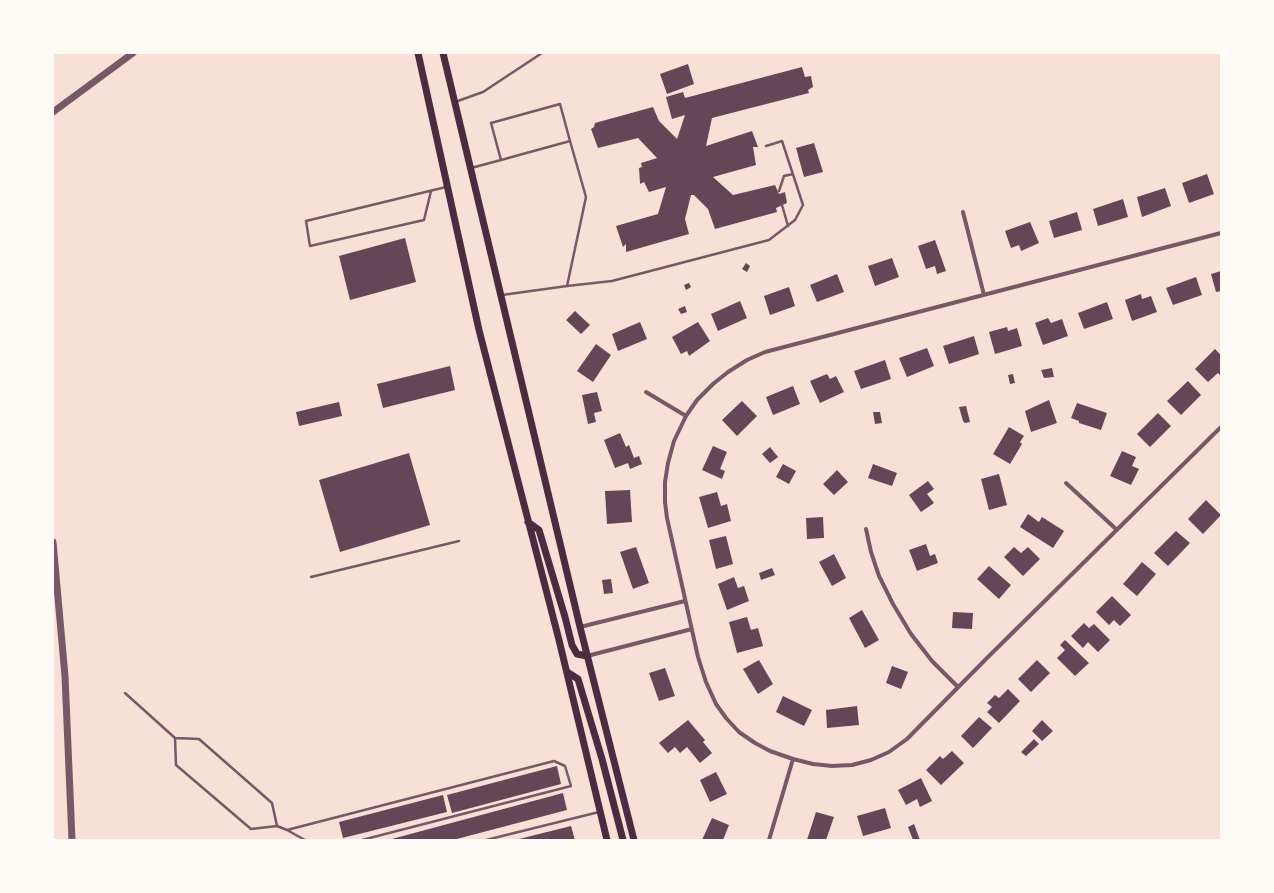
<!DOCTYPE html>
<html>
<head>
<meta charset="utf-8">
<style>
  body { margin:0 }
  #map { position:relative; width:1274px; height:893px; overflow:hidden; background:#f7e1d7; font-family:Lora,serif }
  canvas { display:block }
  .frame { position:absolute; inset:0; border:54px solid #fffaf5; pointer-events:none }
</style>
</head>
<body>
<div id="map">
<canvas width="1274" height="893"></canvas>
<div class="frame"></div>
</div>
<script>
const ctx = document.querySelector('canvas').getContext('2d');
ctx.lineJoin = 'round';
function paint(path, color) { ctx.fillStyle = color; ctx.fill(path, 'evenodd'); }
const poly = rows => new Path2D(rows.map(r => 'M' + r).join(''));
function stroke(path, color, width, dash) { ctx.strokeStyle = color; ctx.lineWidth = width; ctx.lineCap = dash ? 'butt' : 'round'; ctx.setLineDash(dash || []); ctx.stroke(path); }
const building = poly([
  [688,64,694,84,667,94,660,74],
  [802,67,805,77,811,76,813,87,808,90,809,93,712,118,706,146,752,131,758,147,753,147,756,165,713,177,733,195,775,185,779,194,785,192,787,203,776,208,777,212,715,229,708,209,694,195,691,195,685,219,689,234,626,252,626,244,623,247,616,226,658,214,666,187,649,192,644,182,640,184,639,168,642,167,641,163,657,158,638,138,598,148,591,129,594,127,595,123,653,107,659,121,677,139,685,115,672,119,666,97,683,92,685,98],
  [814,143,823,172,804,177,796,148],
  [1207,174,1214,194,1189,203,1182,183],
  [1165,188,1171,206,1142,217,1137,197],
  [1123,199,1128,217,1098,226,1093,209],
  [1077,212,1082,230,1054,238,1049,221],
  [1030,222,1039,243,1021,251,1019,245,1011,248,1005,231],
  [405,238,416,282,350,300,339,256],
  [935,240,946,271,937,274,935,266,926,269,918,246],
  [892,258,899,277,875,286,868,266],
  [746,263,750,266,747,272,742,269],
  [1221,271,1221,291,1216,292,1211,274],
  [837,274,844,292,817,302,810,285],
  [1196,277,1202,295,1173,305,1166,288],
  [689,283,691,287,686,290,684,285],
  [789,287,795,306,770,315,764,296],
  [1141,294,1142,299,1151,296,1157,312,1132,321,1125,300],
  [740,301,747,318,718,331,711,314],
  [1107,302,1113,319,1084,329,1078,313],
  [685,306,687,312,681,314,678,309],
  [575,311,590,325,581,334,566,320],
  [1048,318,1051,323,1062,319,1068,336,1043,345,1035,323],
  [640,322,647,339,618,351,612,334],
  [698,322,710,341,689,356,687,351,681,354,672,337],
  [1007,327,1008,331,1017,328,1022,346,995,354,989,332],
  [974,336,979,354,949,364,943,346],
  [596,344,611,355,593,382,577,371],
  [927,348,934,366,907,377,899,358],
  [1215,349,1221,355,1221,376,1218,373,1208,382,1195,369],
  [885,360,891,379,861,389,854,371],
  [450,366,455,390,383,408,377,384],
  [1052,368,1054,377,1044,378,1041,370],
  [827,374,830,379,836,376,844,392,820,403,810,381],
  [1013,374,1015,383,1010,384,1008,375],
  [1188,381,1201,395,1181,415,1167,401],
  [793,386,800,404,773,415,766,397],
  [597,392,602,411,594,413,596,422,588,424,582,395],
  [1049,400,1057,423,1031,432,1025,411],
  [742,401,757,416,737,436,722,420],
  [339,402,342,416,299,426,296,412],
  [1077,403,1107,413,1101,430,1079,423,1079,421,1071,418],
  [966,406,970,422,965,423,963,421,959,407],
  [873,412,880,412,882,423,875,424],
  [1158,413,1171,426,1150,447,1137,434],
  [1009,427,1024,436,1020,442,1022,444,1010,464,993,454],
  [620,433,626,447,629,445,634,458,639,456,642,464,630,469,628,463,615,468,604,440],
  [713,446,727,452,720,469,725,471,722,479,702,470],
  [770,447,778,457,770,463,762,454],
  [1122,451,1136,457,1132,466,1139,469,1131,485,1110,476],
  [409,453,430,525,340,552,319,480],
  [783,464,796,471,789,484,776,477],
  [873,464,897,473,892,486,868,478],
  [837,470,848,482,834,495,823,484],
  [999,474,1007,505,989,510,981,479],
  [928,481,934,489,927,494,934,503,921,512,909,495],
  [630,490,632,522,607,524,605,491],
  [717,492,721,506,727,504,731,521,708,528,699,497],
  [1206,500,1221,515,1203,534,1188,519],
  [1028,514,1039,522,1042,517,1064,531,1053,548,1020,527],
  [823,517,824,538,807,539,806,518],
  [1176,531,1190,543,1168,566,1154,553],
  [726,536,733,564,716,569,709,540],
  [926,544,930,556,935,554,938,563,917,571,909,550],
  [636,547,649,583,633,589,620,552],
  [1014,547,1021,553,1028,547,1040,559,1023,576,1004,557],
  [834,554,846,578,832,586,819,562],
  [1142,562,1156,574,1137,596,1123,584],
  [989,566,1011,585,999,599,977,579],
  [772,568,775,575,761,580,759,573],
  [734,577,738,588,744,586,749,601,727,610,718,584],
  [611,579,613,593,604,594,602,580],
  [1112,596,1131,615,1120,626,1114,620,1109,625,1096,612],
  [862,610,879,640,865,648,849,618],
  [953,612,973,613,972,629,952,628],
  [747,617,751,630,758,628,763,646,737,653,729,622],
  [1084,623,1089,628,1094,624,1110,640,1098,652,1088,642,1083,648,1071,636],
  [1065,640,1089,663,1075,676,1057,658,1065,650,1060,645],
  [759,660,773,684,758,694,743,669],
  [1037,660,1050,673,1031,692,1018,679],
  [892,666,908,672,901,689,886,683],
  [665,668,675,696,659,701,649,673],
  [1008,689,1020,701,999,723,987,712,992,707,987,703,995,695,999,698],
  [783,696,812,710,804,726,776,712],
  [857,706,859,725,827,728,826,710],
  [979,717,992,728,973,748,961,736],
  [688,720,705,740,703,742,712,753,700,763,687,747,680,753,675,747,668,753,659,743],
  [1042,720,1053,731,1042,741,1032,731],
  [1034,739,1039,744,1026,756,1021,752],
  [952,751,964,763,941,785,926,770,940,756,943,759],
  [557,766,561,784,452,813,447,795],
  [716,772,727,794,710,802,700,780],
  [921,778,932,801,920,807,917,799,906,805,898,790],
  [563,793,567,810,453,840,388,840],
  [443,795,447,812,343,838,339,822],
  [885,808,891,828,863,836,857,816],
  [816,812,834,817,826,840,807,840],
  [712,818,729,825,723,840,702,840],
  [914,824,920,840,913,840,908,827],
  [571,826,575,840,519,840,519,839]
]);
const service = poly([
  [455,102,483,92,542,53],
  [471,168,501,160,570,141,560,104,491,123,501,160],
  [431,191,424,220,310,246,306,221,446,187],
  [779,191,784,176,793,174],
  [782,205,788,226],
  [567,286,612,281,769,240,795,220,803,205,782,141,766,146],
  [502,295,567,286,586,197,570,141],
  [311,577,459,541],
  [125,693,175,738],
  [277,826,272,803,199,739,175,738,176,765,251,829,277,826,287,830,305,840],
  [287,830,554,761,565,766,571,786,362,840],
  [486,840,599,812]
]);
const minor = poly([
  [963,212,984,295],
  [1221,233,765,352,747,360,728,372,713,384,697,400,686,416,674,441,668,463,665,482,665,502,667,518,698,657,706,682,716,704,726,718,739,732,755,743,770,751,793,759,813,764,832,766,852,765,871,760,889,752,907,739,988,657,1221,427],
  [646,392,686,416],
  [1066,483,1117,530],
  [866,529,871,552,879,576,893,604,911,634,932,661,958,687],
  [580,627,685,601],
  [587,656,692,629],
  [769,840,793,759]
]);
const tertiary = poly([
  [53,112,133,53],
  [53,542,65,676,72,840]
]);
const secondary = poly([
  [418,53,479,330,559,640,607,840],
  [443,53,580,627,634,840],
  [528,522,539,530,565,617,572,645,577,654,587,656],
  [567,672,578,679,602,759,623,840]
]);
paint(building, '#644757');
stroke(service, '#755966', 2.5);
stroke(minor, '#755966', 4);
stroke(tertiary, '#755966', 7);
stroke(secondary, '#4a2c40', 7);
</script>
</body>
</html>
